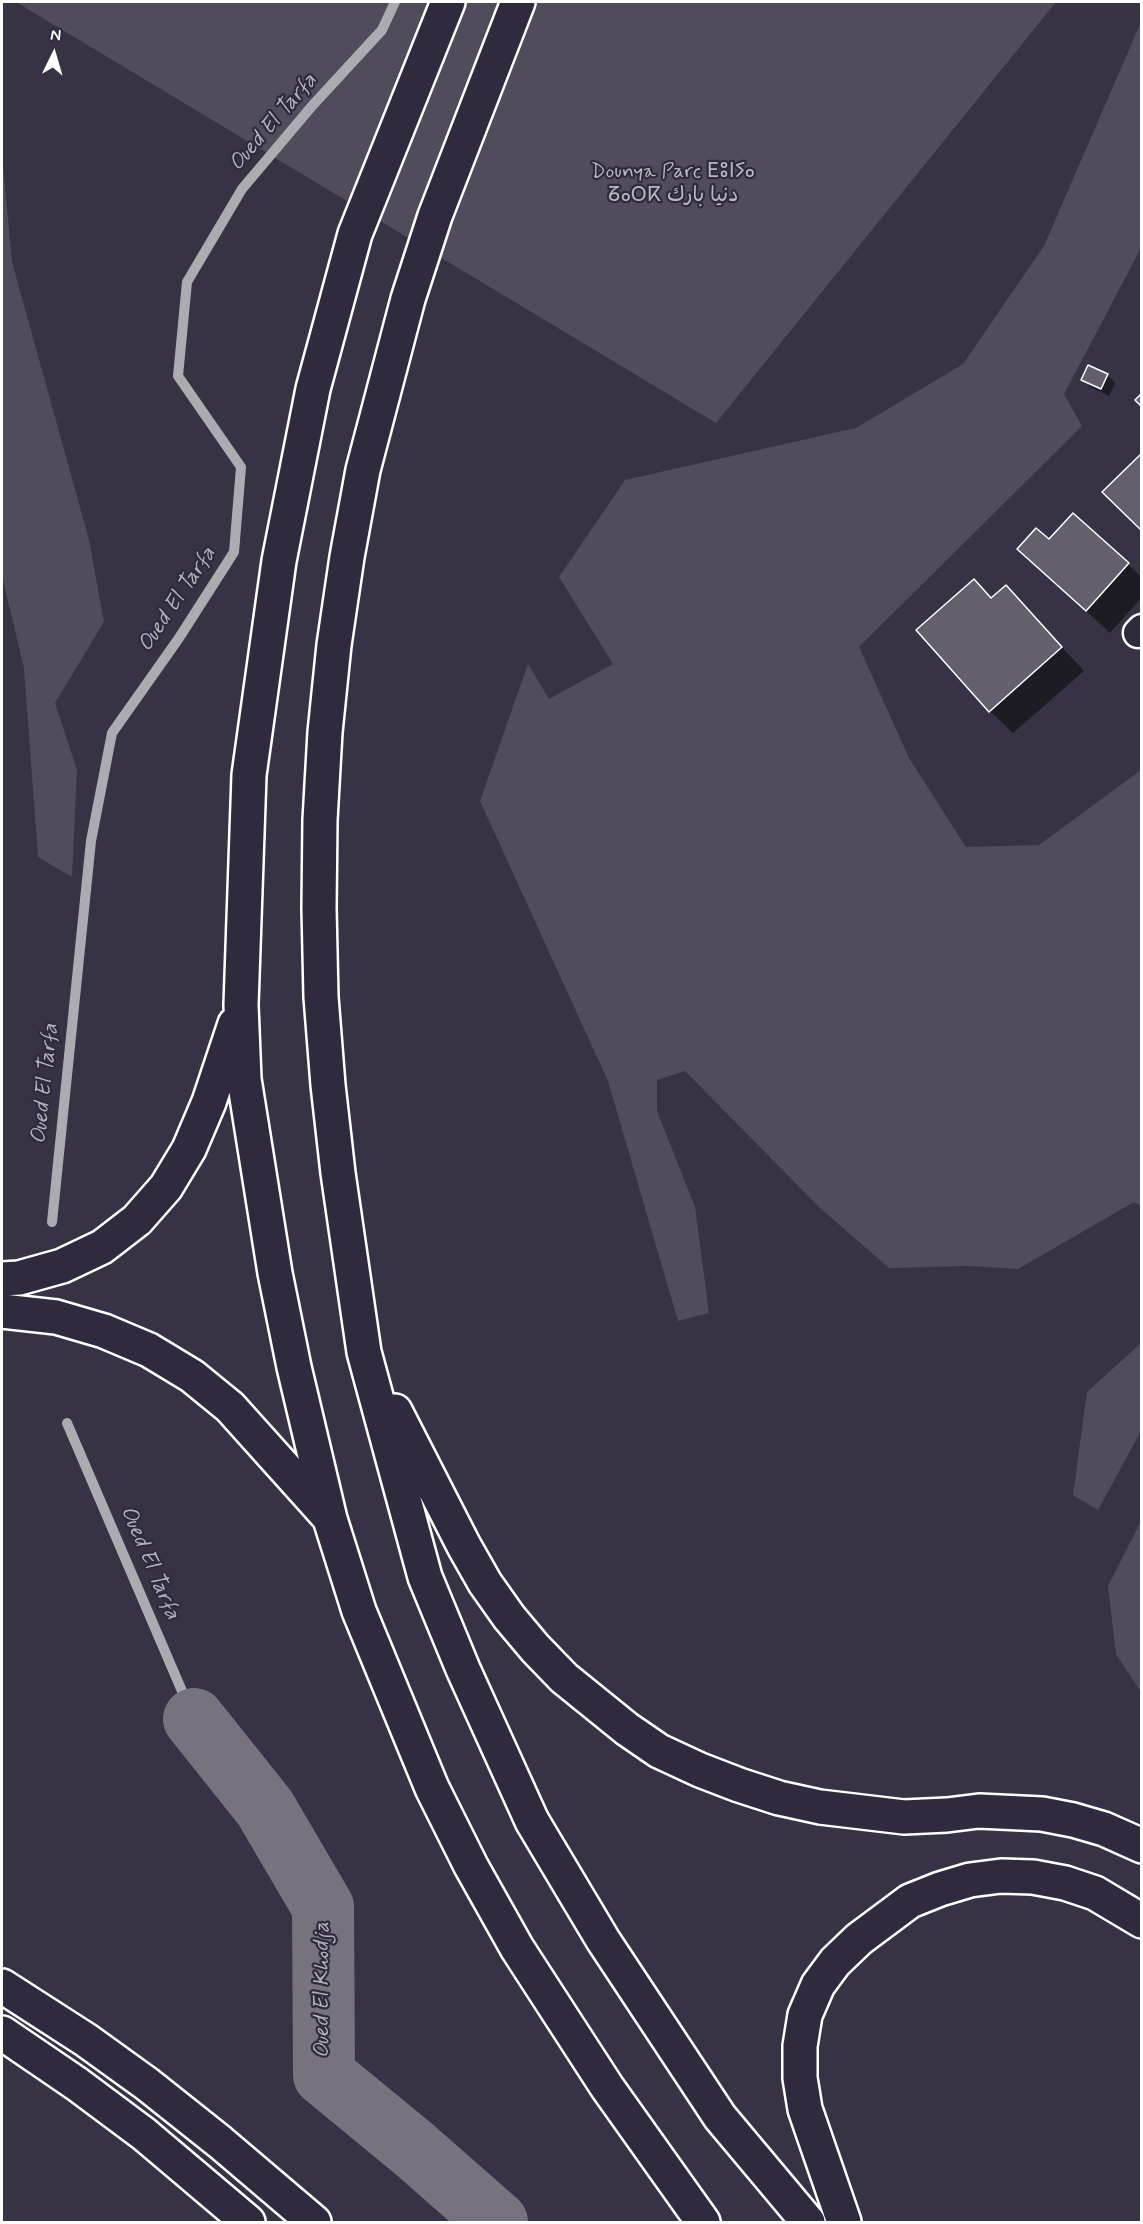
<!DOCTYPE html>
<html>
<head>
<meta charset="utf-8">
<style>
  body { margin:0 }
  #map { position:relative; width:1143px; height:2224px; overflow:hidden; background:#373345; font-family:Mynerve,sans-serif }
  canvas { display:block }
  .frame { position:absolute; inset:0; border:3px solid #fff; pointer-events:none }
  .north { position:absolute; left:24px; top:24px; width:60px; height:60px; -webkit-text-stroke:4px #2f2a3d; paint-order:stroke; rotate:5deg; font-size:16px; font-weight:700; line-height:24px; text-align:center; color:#fff }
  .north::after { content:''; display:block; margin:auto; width:21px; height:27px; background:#fff; clip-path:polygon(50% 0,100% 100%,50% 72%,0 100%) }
</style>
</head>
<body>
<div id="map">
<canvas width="1143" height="2224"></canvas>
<div class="frame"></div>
<div class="north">N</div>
</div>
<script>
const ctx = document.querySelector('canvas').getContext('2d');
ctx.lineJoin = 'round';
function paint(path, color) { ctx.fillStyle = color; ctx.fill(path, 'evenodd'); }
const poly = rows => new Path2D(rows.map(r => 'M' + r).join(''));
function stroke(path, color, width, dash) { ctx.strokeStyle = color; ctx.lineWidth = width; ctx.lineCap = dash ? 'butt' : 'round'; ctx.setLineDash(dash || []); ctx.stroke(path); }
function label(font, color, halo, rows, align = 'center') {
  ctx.font = font + ' Mynerve,"Playpen Sans Arabic","Noto Sans Tifinagh",sans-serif'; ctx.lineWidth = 4.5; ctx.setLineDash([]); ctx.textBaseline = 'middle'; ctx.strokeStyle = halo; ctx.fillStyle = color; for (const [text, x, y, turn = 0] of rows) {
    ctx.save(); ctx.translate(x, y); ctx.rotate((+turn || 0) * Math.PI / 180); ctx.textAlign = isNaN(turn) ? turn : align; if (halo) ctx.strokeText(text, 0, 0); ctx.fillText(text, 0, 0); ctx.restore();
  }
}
const green = poly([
  [16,2,1056,2,716,423],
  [1141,22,1141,248,1064,394,1082,426,859,647,909,758,966,847,1039,845,1141,770,1141,1206,1134,1202,1018,1269,969,1266,889,1268,820,1208,685,1071,657,1080,657,1111,695,1207,709,1313,678,1321,608,1081,480,801,528,664,549,699,613,664,559,577,625,480,856,428,963,364,1044,246],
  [2,154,12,262,89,540,104,622,55,703,77,770,72,877,38,857,24,668,2,576],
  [1141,1343,1141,1431,1098,1510,1073,1495,1087,1392],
  [1141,1521,1142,1692,1141,1692,1116,1654,1108,1586]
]);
const shadow = poly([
  [1107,375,1115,383,1109,396,1090,387,1083,379],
  [1073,515,1142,577,1142,597,1110,633,1019,549,1049,542],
  [1006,587,1084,671,1013,733,990,711,992,599]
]);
const stream = poly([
  [52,1222,91,841,112,733,179,638,234,552,241,467,178,376,187,282,242,189,312,106,382,30,395,2],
  [67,1423,194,1719]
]);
const river = poly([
  [194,1719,265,1808,323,1907,324,2075,415,2150,497,2222]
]);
const building = poly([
  [1088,365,1108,374,1101,389,1081,380,1088,365],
  [1142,393,1142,407,1135,400,1142,393],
  [1142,453,1142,531,1102,492,1142,453],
  [1073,513,1129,563,1086,611,1017,549,1036,528,1049,539,1073,513],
  [974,579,991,598,1006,585,1062,647,989,712,916,630,974,579]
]);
const minor = poly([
  [1138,633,1142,629]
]);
const trunk = poly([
  [2,1986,86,2040,147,2084,220,2142,314,2222],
  [2,2033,77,2084,144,2134,248,2222]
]);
const motorway = poly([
  [448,2,355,234,313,389,279,561,249,775,241,1005,244,1079,275,1273,294,1367,330,1519,359,1611,432,1788,471,1866,517,1948,607,2087,703,2222],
  [518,2,435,216,408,299,363,470,347,557,334,645,325,732,320,820,319,908,321,997,328,1085,338,1173,364,1352,425,1577,463,1669,532,1821,603,1940,720,2117,808,2222],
  [2,1279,19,1278,62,1266,102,1247,137,1220,166,1187,189,1149,209,1102,235,1024],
  [2,1311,56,1317,104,1331,149,1350,192,1376,230,1407,327,1515],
  [395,1411,464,1546,485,1583,509,1617,535,1648,564,1678,627,1729,659,1751,700,1770,739,1785,779,1798,820,1807,904,1817,947,1815,979,1811,1042,1814,1073,1820,1104,1829,1142,1846],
  [844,2222,805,2109,800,2078,800,2046,805,2015,818,1985,835,1962,859,1939,910,1901,940,1889,970,1880,1001,1876,1033,1877,1065,1883,1095,1893,1142,1921]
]);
const parkNames = [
  ["Dounya Parc ⴹⵓⵏⵢⴰ",673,173],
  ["ⵒⴰⵔⴽ دنيا بارك",673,197]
];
const waterNames = [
  ["Oued El Tarfa",274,123,-49],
  ["Oued El Tarfa",178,600,-56],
  ["Oued El Tarfa",46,1084,-84],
  ["Oued El Tarfa",149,1563,67],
  ["Oued El Khodja",323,1990,-90]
];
paint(green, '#514c5c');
paint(shadow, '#0007');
stroke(stream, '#adabb2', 10);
stroke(river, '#76737f', 62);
paint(building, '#635f6d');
stroke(building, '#fff', 1.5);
stroke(minor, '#fff', 33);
stroke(trunk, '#fff', 38);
stroke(motorway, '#fff', 38);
stroke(minor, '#2f2a3d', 28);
stroke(trunk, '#2f2a3d', 33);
stroke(motorway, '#2f2a3d', 33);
label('21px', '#b9b7be', '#2f2a3d', parkNames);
label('italic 22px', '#b4b2b9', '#2f2a3d', waterNames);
</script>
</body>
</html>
